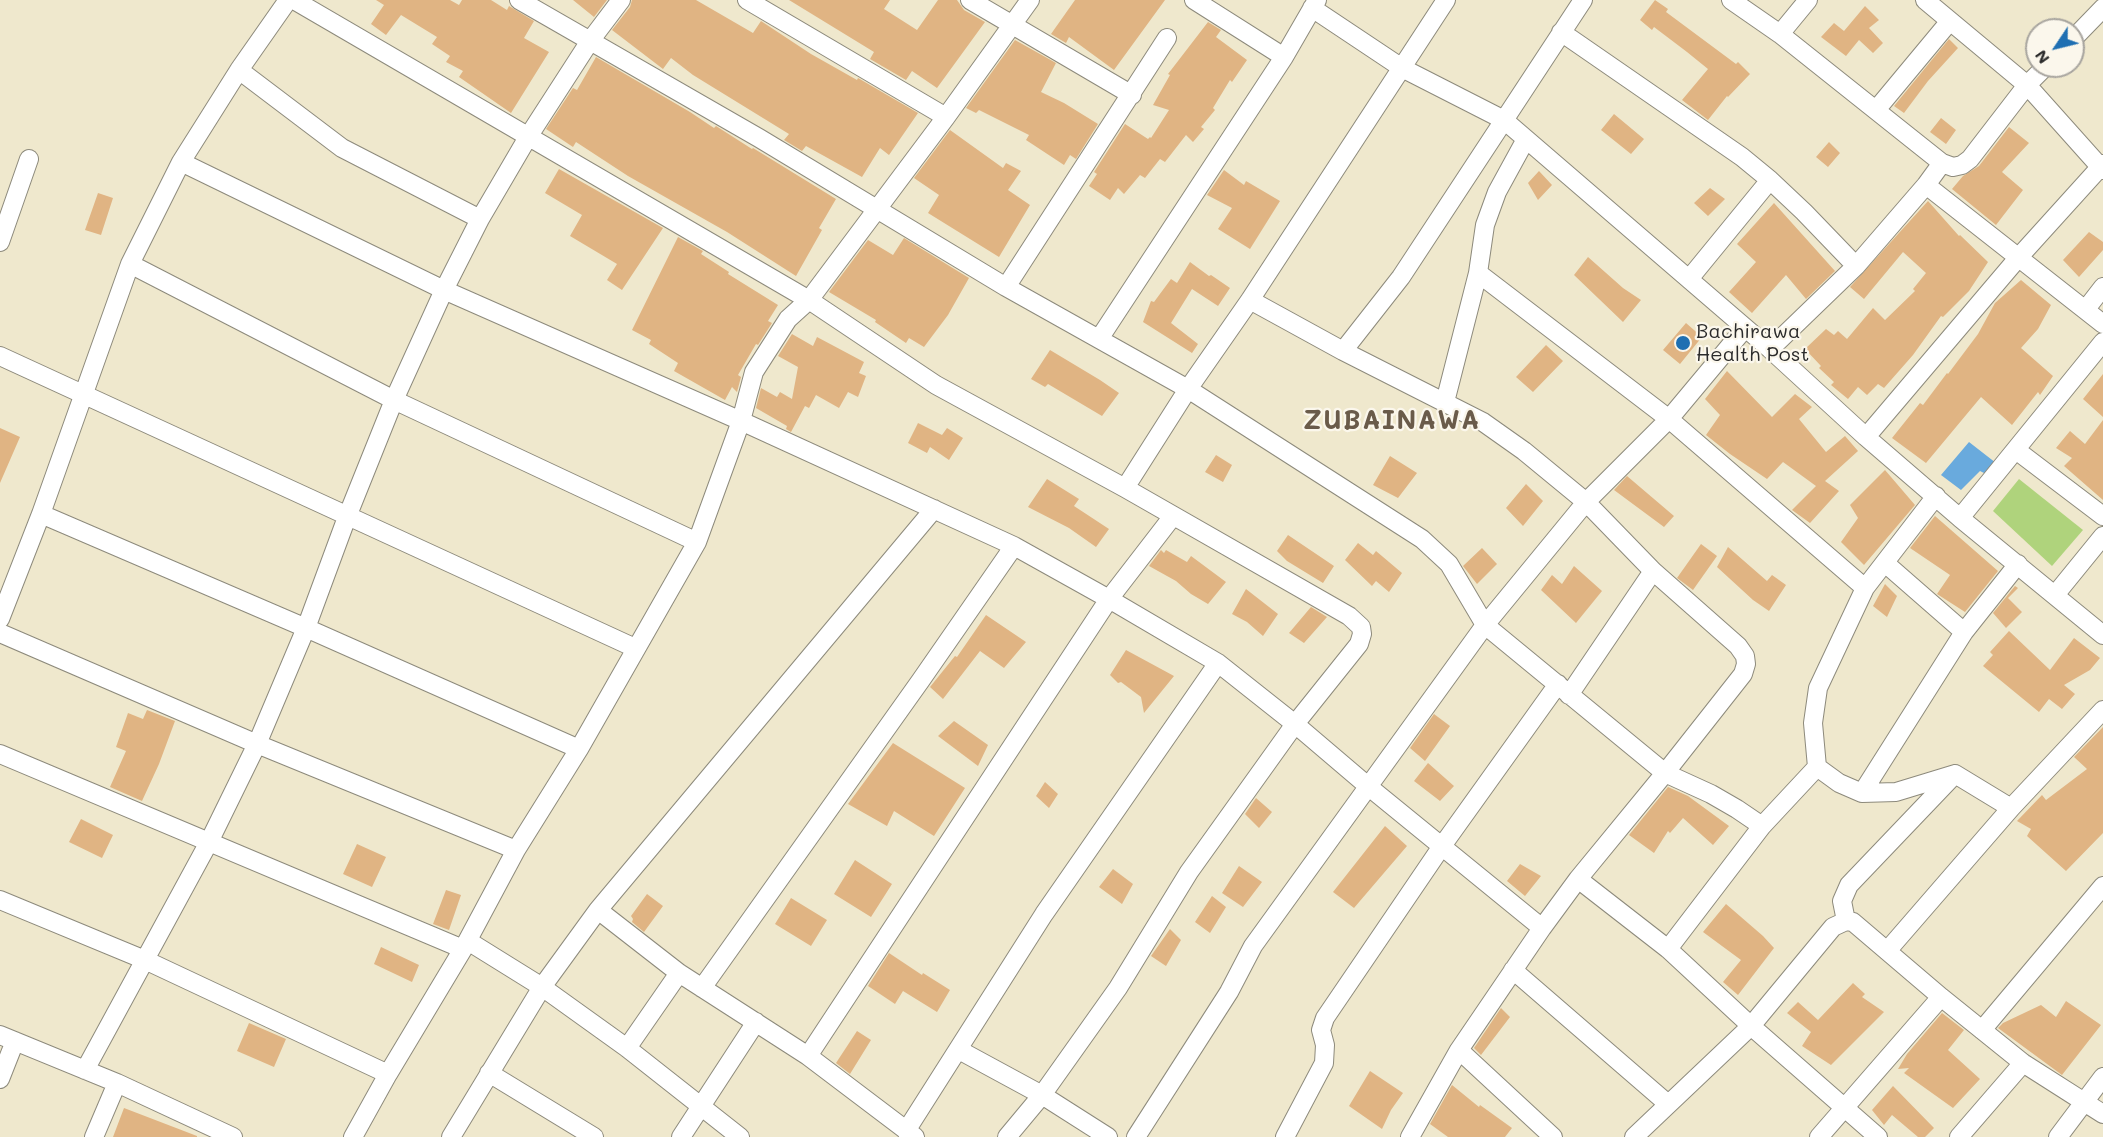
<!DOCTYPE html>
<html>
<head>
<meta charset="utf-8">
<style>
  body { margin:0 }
  #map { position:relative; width:2103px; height:1137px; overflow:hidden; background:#efe8cd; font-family:Mali,sans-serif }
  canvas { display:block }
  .north { position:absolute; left:2025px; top:18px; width:60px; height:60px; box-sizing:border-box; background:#fbf7ec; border:2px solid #a8a59f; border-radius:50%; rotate:235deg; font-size:16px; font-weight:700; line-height:24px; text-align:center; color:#2b2b2b }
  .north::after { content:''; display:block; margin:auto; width:21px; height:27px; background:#1f6fb2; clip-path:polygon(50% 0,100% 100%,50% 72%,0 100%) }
</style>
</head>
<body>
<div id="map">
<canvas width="2103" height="1137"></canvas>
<div class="north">N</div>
</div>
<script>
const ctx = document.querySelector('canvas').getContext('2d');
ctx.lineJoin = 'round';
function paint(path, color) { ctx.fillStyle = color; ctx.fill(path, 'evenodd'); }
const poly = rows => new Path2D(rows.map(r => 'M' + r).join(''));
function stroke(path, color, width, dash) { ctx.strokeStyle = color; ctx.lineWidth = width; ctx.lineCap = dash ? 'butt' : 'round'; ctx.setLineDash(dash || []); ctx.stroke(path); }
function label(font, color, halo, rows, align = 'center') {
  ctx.font = font + ' Mali,sans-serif'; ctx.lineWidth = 4.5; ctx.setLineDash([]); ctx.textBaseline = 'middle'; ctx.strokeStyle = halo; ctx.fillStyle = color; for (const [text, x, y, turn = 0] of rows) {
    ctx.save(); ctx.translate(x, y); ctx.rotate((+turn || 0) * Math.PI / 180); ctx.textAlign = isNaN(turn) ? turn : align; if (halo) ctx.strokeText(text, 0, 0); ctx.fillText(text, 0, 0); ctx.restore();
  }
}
const green = poly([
  [2019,479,2083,530,2052,566,1993,511]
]);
const water = poly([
  [1969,442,1996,463,1986,474,1980,471,1961,490,1941,475]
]);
const building = poly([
  [376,0,450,0,459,5,462,0,491,0,507,10,509,6,534,21,524,38,549,52,511,113,459,77,463,71,446,62,450,56,432,44,437,37,401,15,386,35,371,24,384,5],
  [573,0,607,0,594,17],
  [632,0,696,0,753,33,761,21,811,54,857,80,858,78,918,113,889,155,880,148,862,177,806,146,802,151,784,140,789,134,693,75,671,58,663,69,612,30,630,7],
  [789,0,890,0,884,9,917,30,938,0,957,0,964,10,985,22,937,88,912,71,906,80,870,59,874,52],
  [1075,0,1165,0,1114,70,1069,37,1066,43,1051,34],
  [1655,0,1668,9,1666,12,1736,64,1738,62,1750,74,1728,97,1727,96,1708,120,1682,100,1708,69,1687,52,1654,27,1652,30,1640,20],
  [1865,6,1879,20,1869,28,1883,43,1873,53,1859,40,1846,56,1821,37,1834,23,1844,31],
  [1208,22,1221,30,1216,37,1247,60,1232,82,1230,80,1213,108,1215,110,1201,127,1204,129,1193,142,1186,135,1165,162,1160,159,1145,178,1140,175,1124,194,1118,188,1110,200,1089,186,1097,174,1094,172,1125,124,1148,139,1150,137,1151,138,1169,110,1153,105,1170,75,1168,74],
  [1949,39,1958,48,1928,81,1904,113,1894,106],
  [1015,40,1056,63,1041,92,1064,103,1098,124,1076,159,1070,155,1064,165,1026,140,1029,135,979,110,976,113,966,108],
  [596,57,690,112,714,128,716,126,752,149,753,148,836,199,819,228,822,230,796,276,727,232,628,176,576,142,573,147,546,129,573,88,577,90],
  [1614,114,1644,139,1631,154,1601,130],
  [1941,118,1956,130,1946,144,1930,132],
  [2009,127,2029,143,2002,172,2023,190,1996,225,1952,189,1963,176,1979,166],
  [950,130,1003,168,1006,163,1021,171,1008,190,1030,205,999,257,928,213,939,195,914,178],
  [1829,142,1840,153,1828,167,1816,157],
  [559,169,663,228,622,290,607,280,617,264,570,236,582,215,545,193],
  [1224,170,1244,185,1246,181,1280,201,1250,249,1218,229,1232,208,1207,195],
  [1539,171,1552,185,1538,200,1528,183],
  [1710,188,1725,199,1708,216,1694,203],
  [98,193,113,198,101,235,85,230],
  [1928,201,1959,236,1960,235,1988,262,1969,291,1943,317,1941,316,1913,355,1884,388,1878,384,1867,395,1858,387,1848,399,1831,385,1834,382,1819,368,1821,366,1805,349,1826,329,1834,335,1838,331,1847,339,1873,308,1885,320,1915,291,1913,289,1926,273,1903,252,1864,299,1850,287],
  [1774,203,1835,271,1806,299,1786,275,1752,313,1729,292,1756,262,1737,244],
  [2089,232,2103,242,2103,250,2079,277,2063,260],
  [678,237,703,251,701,254,729,272,728,274,778,305,768,321,772,323,758,345,756,344,738,375,741,377,737,392,732,387,725,400,674,371,678,363,649,344,651,340,632,330],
  [904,238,969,278,948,315,924,347,909,338,906,343,875,322,876,320,829,292,868,240,893,255],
  [1588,257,1623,288,1641,300,1623,322,1574,275],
  [1190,262,1209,276,1211,275,1230,288,1218,306,1192,289,1171,323,1198,344,1192,353,1143,322,1151,301,1154,302,1171,279,1177,283],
  [2021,280,2051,305,2038,329,2021,348,2053,376,2040,395,2038,392,2012,425,1981,397,1926,463,1892,438,1920,403,1923,405,1947,373,1948,374,1978,334,1995,303],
  [1686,323,1702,337,1680,364,1663,350],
  [792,334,813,346,817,337,864,362,859,373,866,376,858,397,848,392,839,408,816,395,809,408,805,406,791,432,786,429,787,426,756,408,761,388,777,397,780,392,792,399,798,367,778,356],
  [1546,345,1563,361,1533,392,1516,377],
  [1050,350,1100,380,1119,393,1102,416,1048,384,1045,387,1031,379],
  [1727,371,1772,417,1795,394,1812,407,1799,419,1826,452,1845,436,1858,451,1825,481,1839,491,1810,523,1792,510,1816,486,1783,462,1767,479,1730,454,1706,435,1720,415,1705,399],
  [2103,374,2103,417,2083,399],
  [2103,420,2103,500,2064,466,2072,458,2056,448,2070,431,2085,444],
  [918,423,942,435,947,428,963,438,949,460,930,447,927,453,908,443],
  [0,428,20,437,0,483],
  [1216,455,1232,465,1223,482,1205,472],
  [1390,456,1417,473,1398,498,1373,485],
  [1885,470,1915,505,1864,565,1841,542,1858,518,1850,505],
  [1627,476,1674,516,1664,527,1614,490],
  [1047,479,1079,499,1074,506,1109,529,1096,547,1069,528,1028,507],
  [1526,484,1543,501,1523,526,1506,508],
  [1935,516,1998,571,1965,612,1937,594,1950,575,1910,548],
  [1288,535,1334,566,1323,583,1287,561,1277,551],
  [1358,543,1373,555,1376,551,1402,573,1389,592,1376,581,1372,586,1345,560],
  [1701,544,1717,556,1693,590,1677,578],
  [1728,547,1767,581,1772,575,1786,585,1769,611,1753,600,1717,567],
  [1482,548,1497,564,1477,584,1463,566],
  [1161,550,1164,553,1166,550,1187,562,1191,556,1226,582,1208,604,1191,594,1176,581,1149,566],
  [1574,566,1602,591,1576,623,1541,590,1552,575,1562,584],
  [1885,584,1897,596,1887,617,1873,606],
  [2015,586,2018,588,2008,598,2022,612,2006,628,1993,613],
  [1246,589,1278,614,1263,636,1247,622,1232,614],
  [1311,607,1327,617,1304,643,1289,633],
  [986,615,1026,642,1004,668,980,651,943,699,930,687,955,656,957,657],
  [2009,631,2050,670,2074,638,2100,658,2090,670,2064,685,2075,694,2062,709,2049,699,2039,712,1983,666,1993,655,1990,652],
  [1126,650,1174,676,1144,713,1141,697,1121,682,1118,683,1110,675],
  [147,710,175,721,159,764,142,801,110,787,126,751,116,747,128,713,143,719],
  [1434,714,1450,726,1425,761,1410,748],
  [954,721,988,745,978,766,938,736],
  [2103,727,2103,833,2066,871,2027,836,2031,829,2017,821,2042,795,2046,800,2087,769,2074,757],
  [893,743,965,788,934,836,894,811,887,826,848,804],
  [1428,763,1454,786,1440,801,1414,781],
  [1045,782,1058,794,1049,808,1036,796],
  [1668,787,1688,796,1729,826,1713,845,1683,818,1670,833,1668,831,1654,853,1629,835],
  [1256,798,1272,812,1259,828,1245,814],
  [81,819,113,835,102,858,69,842],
  [1385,826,1407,846,1354,908,1333,892],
  [357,844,386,857,372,887,343,874],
  [855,860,892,884,871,917,834,894],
  [1520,864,1541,876,1525,896,1507,881],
  [1239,866,1262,882,1243,907,1222,893],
  [1113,869,1133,884,1122,904,1099,887],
  [446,890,461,895,449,930,433,924],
  [647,894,663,906,644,932,632,922,633,919,631,916],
  [1212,896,1226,907,1210,933,1195,922],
  [791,898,827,920,811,946,775,924],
  [1726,904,1763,936,1774,948,1738,995,1723,982,1741,960,1703,932],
  [1170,929,1181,940,1166,966,1151,956],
  [381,947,419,965,412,982,374,964],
  [889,953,922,975,923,973,950,990,937,1012,903,991,895,1004,868,986],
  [1853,983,1865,994,1862,997,1884,1012,1831,1065,1802,1046,1811,1032,1787,1013,1798,1002,1818,1020],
  [2066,1001,2101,1025,2062,1075,1998,1028,2003,1023,2041,1005,2056,1017],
  [1501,1008,1510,1017,1481,1055,1474,1048],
  [1942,1013,1964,1030,1948,1050,1980,1079,1953,1108,1904,1073,1909,1068,1898,1069,1907,1054],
  [249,1023,286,1039,274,1067,237,1051],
  [857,1031,871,1040,850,1074,836,1063],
  [1370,1071,1403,1093,1391,1110,1382,1129,1349,1106],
  [1452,1085,1479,1107,1480,1105,1512,1128,1505,1137,1448,1137,1430,1124],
  [1893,1086,1934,1128,1925,1137,1918,1137,1892,1115,1884,1125,1872,1110],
  [124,1108,197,1136,197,1137,113,1137]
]);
const minor = poly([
  [294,0,809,300,936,385,1125,488,1349,616,1361,627,1362,634,1359,644,1295,724,1189,872,1118,988,1042,1095,1007,1137],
  [519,0,759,138,1006,287,1188,389,1422,539,1449,564,1485,625,1665,773,1711,794,1737,809,1762,826],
  [747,0,946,117],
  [970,0,1132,95],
  [1194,0,1284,57],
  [1731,0,1780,34,1942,163,1953,167,1962,165,1970,159,2027,85,2046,66],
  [1925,0,2027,85,2103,170],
  [1312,8,1402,68,1504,120,1770,349,1866,437,1960,518,2103,635],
  [1561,32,1742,157,1770,180,1804,212,1856,266],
  [1780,34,1808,0],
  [2073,39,2103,8],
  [239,70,342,148,480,219],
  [1876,110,1950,21],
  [181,162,444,290,741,421,1014,546,1109,599,1218,663,1295,724,1369,787,1542,928],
  [1926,185,2103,324],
  [0,242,29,159],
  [130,264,394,400,697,542],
  [1689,279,1770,180],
  [1006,287,1167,38],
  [1250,300,1343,351,1483,422,1524,451,1586,502,1653,571,1738,646,1745,656,1746,664,1743,674,1665,773,1578,879,1542,928,1459,1050,1410,1137],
  [2086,309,2103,287],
  [1745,328,1669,419,1865,588],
  [1099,339,1284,57,1317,0],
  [1770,349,1856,266,1926,185,1942,163],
  [1343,351,1401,277,1583,0],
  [0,356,635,648],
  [1445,402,1478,273,1485,225,1497,192,1526,139],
  [1866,437,2018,258,2103,164],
  [2016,450,2103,516],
  [1125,488,1188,389,1250,300,1446,0],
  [1936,496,1865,588,1818,688,1813,723,1817,767,1839,783,1862,793,1896,792,1955,774],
  [41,514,306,628,579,749],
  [1960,518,2103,342],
  [1885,563,1964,632],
  [2055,595,2103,536],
  [0,619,41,514,130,264,181,162,239,70,288,0],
  [0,633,257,744,516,850],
  [1569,695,1653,571],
  [0,754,463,949],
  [1862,793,1964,632,2018,564],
  [1578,879,1668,949,1751,1026,1878,1137],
  [0,900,145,960,388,1074],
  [598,910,679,973,808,1056,915,1137],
  [1846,921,1842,901,1849,885,1955,774,2011,808],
  [468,941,542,987,627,1048,740,1137],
  [1668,949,1762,826,1817,767],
  [1887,951,2011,808,2103,710],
  [1513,970,1668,1104],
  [702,988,921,680,1014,546],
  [1982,1030,2103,886],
  [0,1035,117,1083,233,1137],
  [627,1048,679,973],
  [959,1050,1042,1095,1108,1137],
  [1459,1050,1553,1137],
  [808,1056,1109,599,1173,516],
  [85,1070,209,842,257,744,306,628,347,517,394,400,444,290,480,219,528,137,590,41,621,0],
  [489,1073,594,1137],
  [0,1079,15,1041],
  [906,1131,1044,914,1218,663],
  [94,1137,117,1083],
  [353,1137,388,1074,463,949,516,850,579,749,697,542,741,421,754,372,788,319,809,300,946,117,1030,0],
  [451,1137,542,987,598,910,934,509],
  [681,1137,756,1022],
  [1136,1137,1229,992,1253,946,1485,625,1586,502,1669,419,1478,273],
  [1285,1137,1324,1063,1325,1045,1321,1030,1325,1018,1442,846,1558,684],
  [1634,1137,1751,1026,1833,927,1846,921,1853,922,1941,997,2023,1063,2103,1114],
  [1819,1137,1941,997],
  [1959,1137,2023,1063],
  [2058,1137,2103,1077]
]);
const markers = [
  [1683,343,8,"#1f6fb2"]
];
const poiNames = [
  ["Bachirawa",1696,332],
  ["Health Post",1696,355]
];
const districtNames = [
  ["ZUBAINAWA",1392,421]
];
paint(green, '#afd37c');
paint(water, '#69aadd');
paint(building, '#e0b483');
stroke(minor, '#8d8a7c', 20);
stroke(minor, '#fff', 18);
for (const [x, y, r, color] of markers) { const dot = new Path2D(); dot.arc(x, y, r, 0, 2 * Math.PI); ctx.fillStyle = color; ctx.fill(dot); stroke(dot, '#fbf7ec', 2); }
label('20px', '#2b2b2b', '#fbf7ec', poiNames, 'left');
ctx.letterSpacing = '1.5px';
label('bold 26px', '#6a5b4a', '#fbf7ec', districtNames);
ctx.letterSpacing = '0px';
</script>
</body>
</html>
